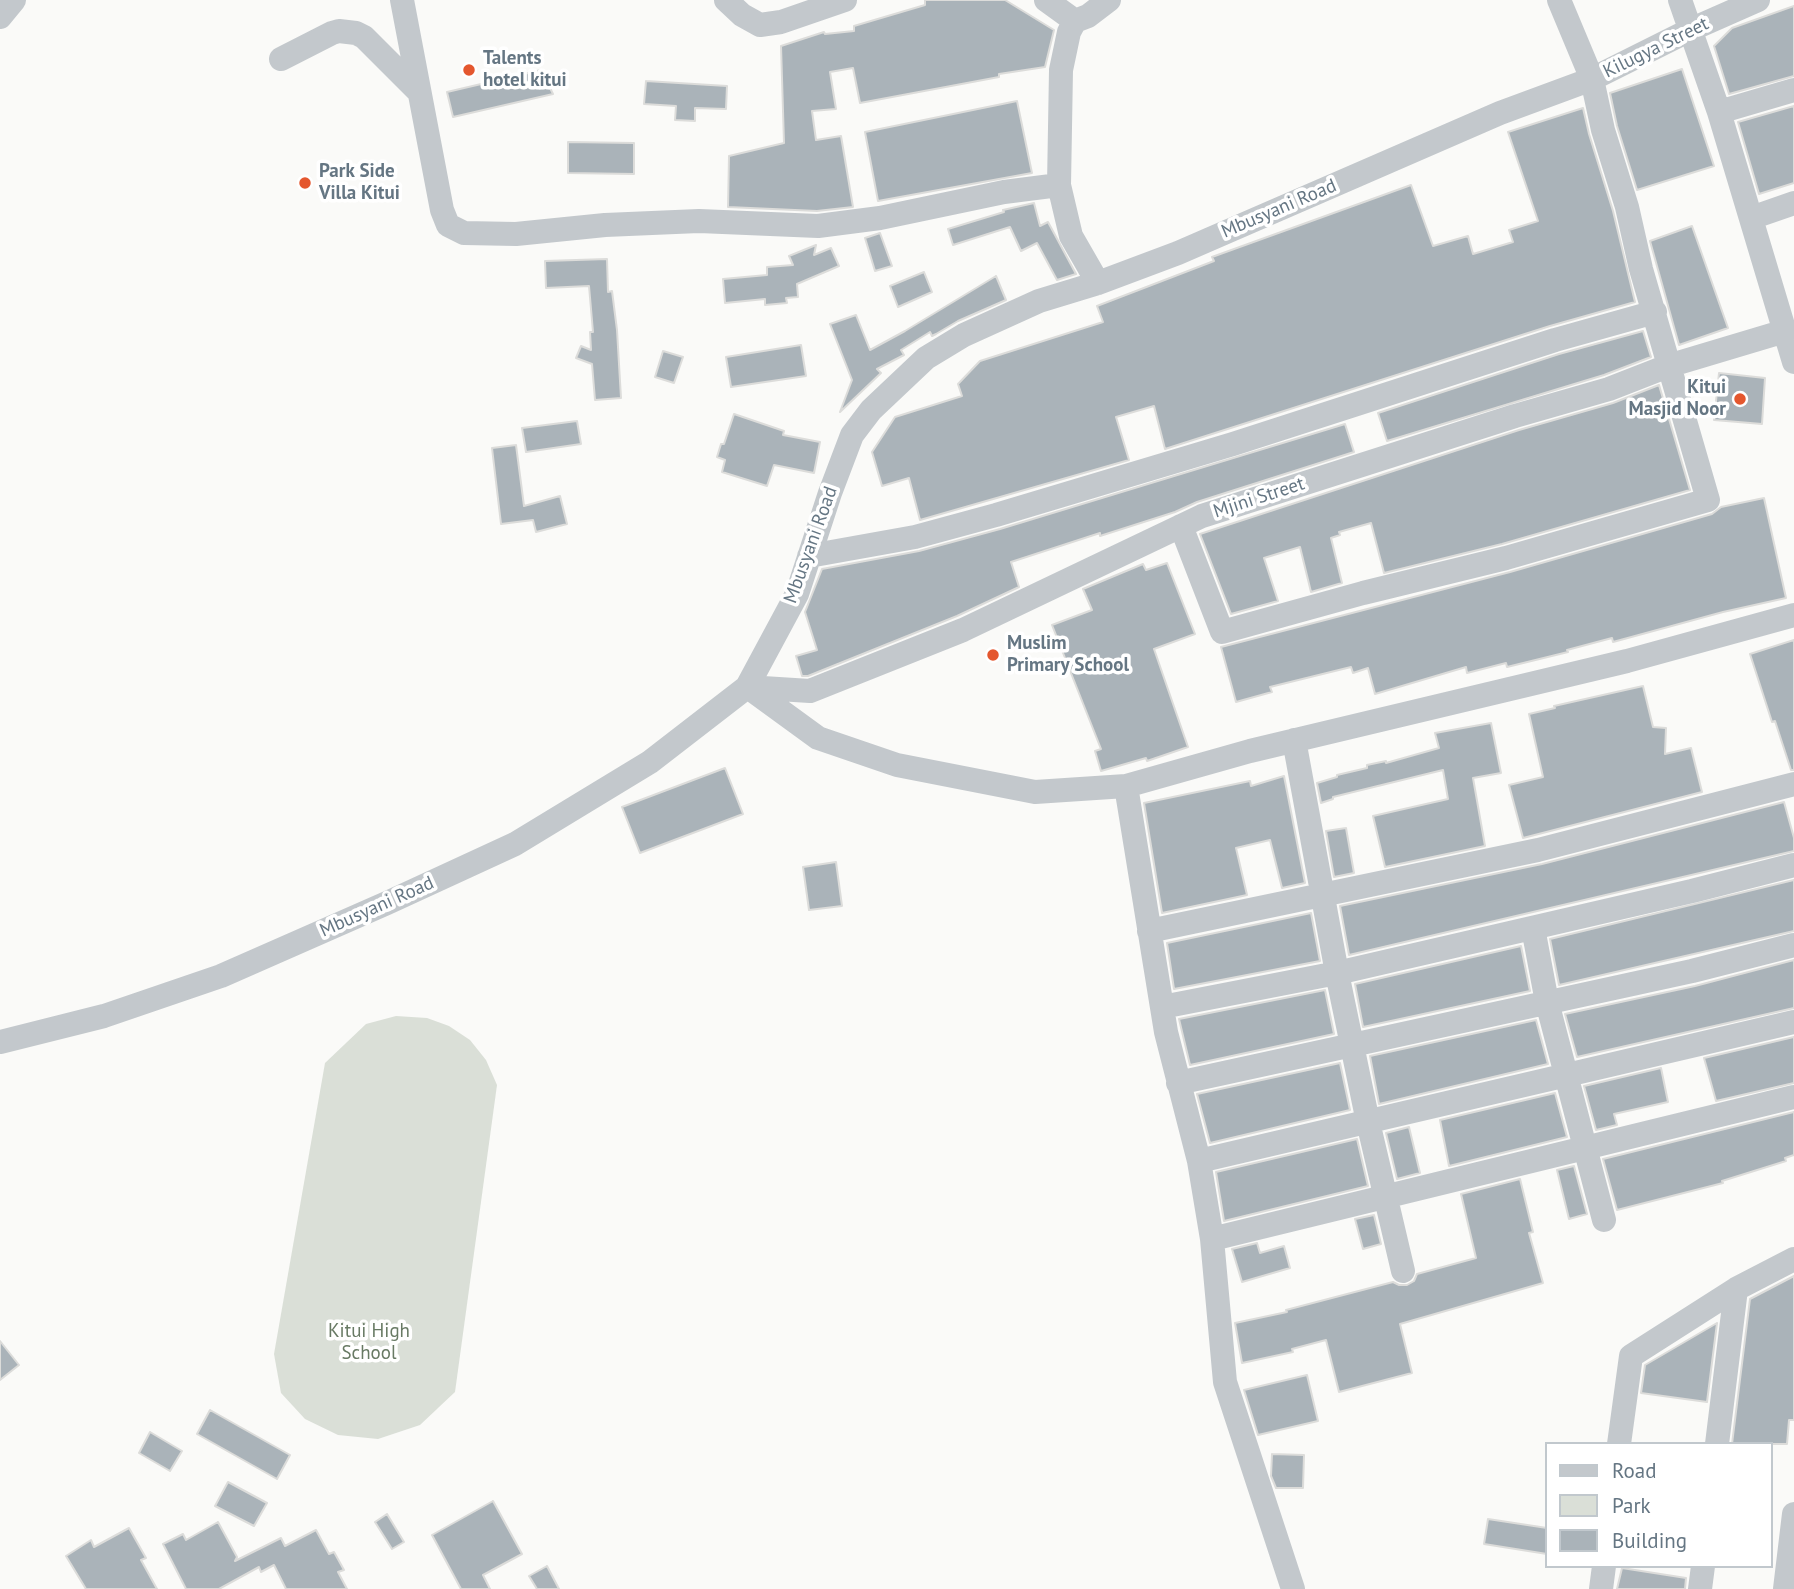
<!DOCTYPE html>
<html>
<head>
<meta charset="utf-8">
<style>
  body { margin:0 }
  #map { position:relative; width:1794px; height:1589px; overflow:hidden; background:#fafaf8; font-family:"PT Sans",sans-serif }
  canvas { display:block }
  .legend { position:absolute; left:1545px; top:1442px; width:228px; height:126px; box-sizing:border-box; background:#fff; border:2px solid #c1c8cd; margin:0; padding:9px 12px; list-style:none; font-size:21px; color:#657683 }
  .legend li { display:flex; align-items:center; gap:14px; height:35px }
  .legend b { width:35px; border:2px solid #c1c8cd }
</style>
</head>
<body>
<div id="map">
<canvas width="1794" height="1589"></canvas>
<ul class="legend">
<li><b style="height:9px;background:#c3c8cc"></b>Road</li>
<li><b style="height:19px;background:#dadfd7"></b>Park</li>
<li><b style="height:19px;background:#aab3b9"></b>Building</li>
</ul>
</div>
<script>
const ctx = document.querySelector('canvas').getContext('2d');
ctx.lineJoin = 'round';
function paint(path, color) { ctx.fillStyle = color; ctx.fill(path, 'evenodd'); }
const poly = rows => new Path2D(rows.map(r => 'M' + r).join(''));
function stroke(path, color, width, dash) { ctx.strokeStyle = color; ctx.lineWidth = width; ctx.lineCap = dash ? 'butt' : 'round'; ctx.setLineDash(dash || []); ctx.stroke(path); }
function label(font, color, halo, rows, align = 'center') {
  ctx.font = font + ' "PT Sans",sans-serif'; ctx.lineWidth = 7; ctx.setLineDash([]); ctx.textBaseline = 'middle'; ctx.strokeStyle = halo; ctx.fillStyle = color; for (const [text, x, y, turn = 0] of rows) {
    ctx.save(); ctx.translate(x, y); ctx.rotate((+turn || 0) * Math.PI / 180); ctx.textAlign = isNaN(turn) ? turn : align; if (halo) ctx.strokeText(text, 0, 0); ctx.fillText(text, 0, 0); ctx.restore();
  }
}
const green = poly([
  [396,1016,427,1018,449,1026,470,1040,486,1060,497,1085,455,1392,420,1425,378,1439,338,1435,305,1419,281,1393,274,1354,325,1063,366,1024]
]);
const building = poly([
  [925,0,1005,0,1054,30,1045,67,999,74,999,77,860,103,853,68,830,72,836,109,812,111,816,140,841,136,853,207,817,211,728,207,729,156,784,143,781,46,824,32,825,34,854,31,854,26,925,5,925,0],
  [1794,6,1794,76,1729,94,1714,46,1732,28,1794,6],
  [1682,69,1714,166,1637,190,1617,126,1610,93,1682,69],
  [541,70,553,94,453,117,447,92,541,70],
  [646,81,727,86,726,109,695,108,695,121,675,120,676,106,644,104,646,81],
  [1017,101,1032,173,878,201,865,132,1017,101],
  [1794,106,1794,183,1759,194,1738,122,1794,106],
  [1583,108,1589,134,1613,211,1635,302,1550,326,1165,449,1154,406,1116,417,1129,460,920,520,909,478,882,486,872,452,895,417,962,396,958,384,980,361,1103,322,1097,306,1214,261,1212,257,1411,185,1433,246,1468,236,1473,254,1513,242,1509,230,1538,221,1508,132,1583,108],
  [568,142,634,143,634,174,568,173,568,142],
  [1034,203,1040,226,1048,222,1076,274,1057,280,1037,243,1021,251,1010,227,953,245,948,229,1004,212,1003,210,1034,203],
  [1692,226,1728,328,1679,345,1650,241,1692,226],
  [880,233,892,266,875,271,865,238,880,233],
  [816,245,814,255,831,248,839,266,797,284,798,297,786,298,787,303,765,305,765,299,725,303,723,279,767,275,767,267,793,265,789,256,816,245],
  [607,259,608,292,612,291,617,330,621,398,595,400,592,364,576,358,581,346,591,350,590,332,593,332,589,286,546,288,545,261,607,259],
  [924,272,932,292,898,307,890,286,924,272],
  [996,276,1006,300,958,321,936,334,932,336,930,332,901,350,904,355,877,369,881,373,840,412,852,380,830,324,856,315,870,350,905,331,996,276],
  [1643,331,1651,357,1604,375,1387,441,1378,413,1559,354,1643,331],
  [801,345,806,376,731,387,726,357,801,345],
  [663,351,683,357,674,383,655,377,663,351],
  [1719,373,1765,378,1762,424,1714,420,1719,373],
  [1659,385,1690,490,1502,544,1384,573,1371,523,1339,532,1340,535,1331,538,1342,583,1311,592,1300,547,1264,558,1278,601,1231,614,1200,534,1519,430,1613,403,1659,385],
  [734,414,784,431,783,435,820,442,814,473,774,465,767,486,722,472,725,460,717,457,721,444,724,444,734,414],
  [577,421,581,444,526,452,522,428,577,421],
  [1345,424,1354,452,1197,502,1175,512,1100,536,1100,533,1011,562,1019,587,957,616,808,676,802,676,796,656,817,650,805,612,822,569,919,551,1000,529,1345,424],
  [516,445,524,506,560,496,567,524,536,532,533,520,501,524,492,448,516,445],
  [1764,498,1786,598,1723,612,1613,642,1612,638,1567,650,1568,652,1507,667,1506,663,1467,673,1466,667,1375,694,1368,668,1353,673,1351,667,1270,687,1272,692,1236,702,1221,647,1510,572,1712,514,1721,507,1764,498],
  [1167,563,1195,634,1154,649,1188,747,1147,761,1146,758,1101,771,1095,751,1101,749,1052,625,1092,610,1083,589,1143,564,1146,570,1167,563],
  [1794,640,1794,770,1791,770,1775,721,1772,722,1750,654,1794,640],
  [1643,686,1653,727,1666,728,1665,754,1691,748,1702,792,1523,838,1509,785,1543,777,1529,714,1555,708,1554,706,1643,686],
  [1491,723,1501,773,1473,778,1485,846,1385,867,1373,816,1448,799,1443,770,1333,797,1333,799,1321,803,1317,783,1337,777,1337,775,1367,768,1367,765,1386,761,1386,763,1439,748,1435,733,1491,723],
  [725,768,743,814,640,853,622,807,725,768],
  [1284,776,1305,883,1282,888,1270,840,1236,848,1247,895,1162,913,1144,803,1250,781,1251,786,1284,776],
  [1784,802,1794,838,1794,851,1349,955,1340,906,1542,864,1784,802],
  [1346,828,1354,873,1334,877,1326,831,1346,828],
  [836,862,842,906,809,910,803,867,836,862],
  [1794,880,1794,931,1559,985,1550,939,1794,880],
  [1311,913,1320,961,1174,989,1167,943,1311,913],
  [1521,946,1530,991,1363,1027,1355,984,1521,946],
  [1794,960,1794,1008,1577,1057,1565,1014,1695,986,1794,960],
  [1325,990,1334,1034,1190,1065,1179,1019,1325,990],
  [1536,1020,1548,1064,1379,1104,1370,1056,1536,1020],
  [1794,1037,1794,1083,1716,1101,1704,1058,1794,1037],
  [1340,1063,1350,1110,1210,1143,1197,1094,1340,1063],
  [1661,1068,1668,1102,1614,1114,1617,1125,1596,1130,1584,1086,1661,1068],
  [1555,1093,1567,1137,1449,1166,1440,1120,1555,1093],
  [1794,1112,1794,1155,1785,1158,1786,1161,1722,1181,1723,1183,1617,1210,1603,1159,1794,1112],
  [1409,1127,1420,1173,1397,1179,1386,1133,1409,1127],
  [1357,1139,1368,1186,1224,1221,1216,1172,1357,1139],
  [1574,1166,1587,1214,1569,1219,1557,1170,1574,1166],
  [1520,1179,1533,1232,1529,1233,1543,1283,1400,1324,1412,1373,1339,1392,1326,1340,1292,1349,1293,1352,1242,1363,1235,1323,1287,1312,1286,1310,1393,1282,1399,1285,1407,1285,1414,1281,1417,1274,1476,1258,1461,1194,1520,1179],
  [1374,1215,1381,1244,1363,1249,1355,1219,1374,1215],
  [1257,1243,1260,1253,1284,1246,1290,1268,1242,1282,1232,1249,1257,1243],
  [1794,1276,1794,1420,1789,1420,1787,1444,1732,1444,1750,1299,1794,1276],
  [1717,1323,1707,1402,1641,1393,1645,1365,1717,1323],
  [0,1341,19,1365,0,1380,0,1341],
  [1307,1375,1318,1421,1258,1435,1244,1390,1307,1375],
  [210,1410,290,1455,277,1479,197,1434,210,1410],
  [150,1432,182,1451,170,1471,139,1453,150,1432],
  [1272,1454,1304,1455,1303,1488,1276,1488,1271,1476,1272,1454],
  [228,1482,267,1503,254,1526,215,1506,228,1482],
  [493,1501,522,1554,483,1575,490,1589,461,1589,432,1535,493,1501],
  [387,1514,404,1542,392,1549,375,1522,387,1514],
  [1488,1519,1547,1528,1547,1554,1484,1544,1488,1519],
  [218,1522,237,1557,235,1561,281,1538,285,1546,316,1530,329,1554,334,1552,344,1570,338,1572,347,1589,286,1589,274,1565,261,1572,259,1567,219,1589,186,1589,163,1544,183,1534,186,1540,218,1522],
  [129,1528,146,1558,141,1560,157,1589,86,1589,66,1556,91,1540,94,1547,129,1528],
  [547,1566,559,1589,537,1589,529,1576,547,1566],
  [1622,1568,1686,1578,1685,1589,1617,1589,1622,1568]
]);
const minor = poly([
  [402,0,442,210,448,225,464,233,516,234,605,225,699,221,818,226,880,218,1004,192,1059,185],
  [726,0,742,15,760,25,781,22,845,0],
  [1046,0,1075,21],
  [1680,0,1719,112,1794,362],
  [0,17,14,0],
  [281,59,332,33,339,31,356,33,364,37,418,91],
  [1719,112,1794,90],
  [1751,218,1794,203],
  [1098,283,1071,236,1059,185,1061,70,1069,32,1075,21,1088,16,1109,0],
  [1181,526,1222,632,1363,593,1506,558,1708,500,1641,269,1627,207,1603,130,1592,79,1559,0],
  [809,556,915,537,996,515,1233,444,1555,340,1655,312],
  [747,687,810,691,963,630,1202,516,1515,416,1609,389,1668,366,1785,331],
  [748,687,818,738,897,765,1035,792,1126,786,1250,751,1627,661,1794,615],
  [1294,740,1337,973,1368,1122,1403,1271],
  [1126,786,1166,1032,1199,1161,1212,1239,1225,1382,1293,1589],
  [1533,928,1547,1002,1604,1220],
  [1149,931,1538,850,1794,784],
  [1162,1007,1337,973,1692,891,1794,865],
  [0,1042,104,1016,221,976,387,903,515,844,650,762,747,687,797,594,830,493,852,435,871,410,926,358,964,335,1039,301,1098,283,1178,253,1500,113,1592,79,1690,30,1758,0],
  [1178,1083,1692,971,1794,945],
  [1199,1161,1794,1022],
  [1212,1239,1794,1097],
  [1619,1444,1631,1356,1736,1289,1794,1259],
  [1717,1444,1736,1289],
  [1601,1589,1604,1566],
  [1700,1589,1703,1566],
  [1785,1589,1794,1514]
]);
const markers = [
  [469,70,7,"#e4572e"],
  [305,183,7,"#e4572e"],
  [1740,399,7,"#e4572e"],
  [993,655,7,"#e4572e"]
];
const streetNames = [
  ["Kilugya Street",1656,48,-26],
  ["Mbusyani Road",1279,209,-23],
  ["Mjini Street",1259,498,-18],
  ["Mbusyani Road",811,545,-70],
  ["Mbusyani Road",377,907,-24]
];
const poiNames = [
  ["Talents",483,59],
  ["hotel kitui",483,81],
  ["Park Side",319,172],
  ["Villa Kitui",319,194],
  ["Kitui",1726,388,"right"],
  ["Masjid Noor",1726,410,"right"],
  ["Muslim",1007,644],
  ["Primary School",1007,666]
];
const parkNames = [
  ["Kitui High",369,1332],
  ["School",369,1354]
];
paint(green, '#dadfd7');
paint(building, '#aab3b9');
stroke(building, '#dcdcda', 2);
stroke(minor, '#c3c8cc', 24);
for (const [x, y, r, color] of markers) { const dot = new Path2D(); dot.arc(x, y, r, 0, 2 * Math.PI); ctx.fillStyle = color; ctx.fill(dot); stroke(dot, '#fff', 2.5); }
label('19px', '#657683', '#fff', streetNames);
label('bold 19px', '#657683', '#fff', poiNames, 'left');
label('19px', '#687a64', '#fff', parkNames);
</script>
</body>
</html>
